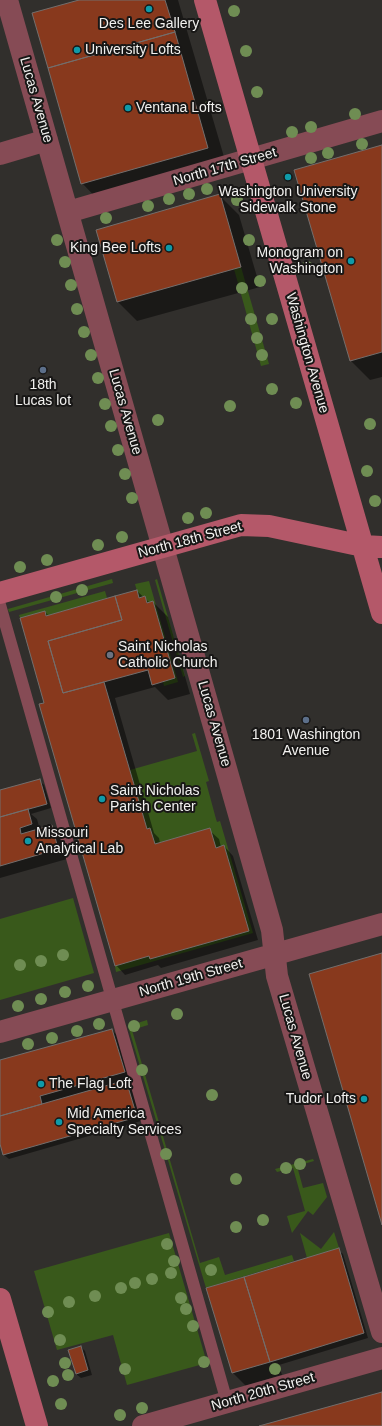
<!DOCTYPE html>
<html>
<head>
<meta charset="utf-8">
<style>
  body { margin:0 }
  canvas { display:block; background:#312f2c }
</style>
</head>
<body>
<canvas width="382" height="1426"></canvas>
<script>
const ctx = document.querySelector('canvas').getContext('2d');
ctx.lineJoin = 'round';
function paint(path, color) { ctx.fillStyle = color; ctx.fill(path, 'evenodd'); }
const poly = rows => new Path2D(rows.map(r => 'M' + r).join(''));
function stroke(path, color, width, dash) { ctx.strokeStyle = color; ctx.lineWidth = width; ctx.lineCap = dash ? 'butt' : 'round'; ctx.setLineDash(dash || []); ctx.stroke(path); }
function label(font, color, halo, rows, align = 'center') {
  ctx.font = font + ' Helvetica,sans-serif'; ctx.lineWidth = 4; ctx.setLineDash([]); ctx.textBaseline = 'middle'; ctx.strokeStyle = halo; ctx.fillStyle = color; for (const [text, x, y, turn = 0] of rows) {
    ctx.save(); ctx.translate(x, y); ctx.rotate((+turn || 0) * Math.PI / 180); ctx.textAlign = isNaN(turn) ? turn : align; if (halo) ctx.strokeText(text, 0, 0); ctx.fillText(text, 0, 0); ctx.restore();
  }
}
const green = poly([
  [241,267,269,364,261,366,234,269],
  [112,579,113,583,9,612,8,609],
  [157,579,185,676,183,677,155,580],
  [149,581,178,682,164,686,163,682,175,678,153,601,147,603,145,596,139,598,135,584],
  [105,591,107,598,46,616,45,611,20,618,19,615],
  [195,733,209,781,206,782,216,819,217,822,220,821,253,933,116,972,115,966,149,956,151,959,249,931,224,845,216,848,210,829,155,844,150,828,147,829,130,770,197,751,192,734],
  [73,898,94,973,0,1000,0,919],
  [147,1020,148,1025,132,1030,200,1263,219,1257,225,1275,292,1255,294,1261,206,1288,128,1026],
  [313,1159,314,1161,297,1166,303,1188,323,1183,327,1197,313,1215,308,1211,292,1233,287,1216,305,1211,293,1168,277,1172,275,1169],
  [334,1232,339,1248,307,1258,300,1233,321,1249],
  [169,1233,207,1363,127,1385,113,1335,57,1350,34,1271]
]);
const shadow = poly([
  [83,0,178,0,227,167,101,203,82,183],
  [382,146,382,377,370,380,351,361,295,171],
  [220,196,239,215,260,287,137,321,118,302,97,230],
  [137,591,150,603,153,602,168,617,190,694,168,700,155,687,115,698,154,833,159,838,160,843,209,830,219,839,221,847,224,846,233,856,258,940,161,968,158,965,125,975,116,965,46,703,45,612,49,616],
  [39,780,44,785,51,808,31,814,37,819,40,830,51,826,61,836,67,859,0,878,0,791],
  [112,1030,121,1039,133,1081,128,1082,131,1085,141,1121,9,1159,4,1155,0,1140,0,1061],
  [338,1250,343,1254,368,1338,279,1365,282,1375,246,1386,233,1373,207,1289],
  [81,1347,85,1351,92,1375,81,1378,76,1374]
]);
const building = poly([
  [79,0,165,0,175,32,48,68,32,13,79,0],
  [175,32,208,148,81,184,48,68,175,32],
  [382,145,382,352,350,361,294,170,382,145],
  [220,194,241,267,117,302,96,230,220,194],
  [137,590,139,598,145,596,147,603,153,601,175,678,152,685,148,670,63,693,48,641,122,620,115,596,137,590],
  [115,596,122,620,48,641,63,693,104,682,147,829,150,828,155,844,210,828,216,848,224,845,249,931,150,959,149,956,115,966,39,704,44,703,20,618,45,611,46,616,115,596],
  [40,779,47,804,0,817,0,790,40,779],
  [28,809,32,824,20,828,21,834,52,825,58,849,0,866,0,817,28,809],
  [382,953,382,1225,309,974,382,953],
  [112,1029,125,1072,40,1096,42,1104,0,1116,0,1060,112,1029],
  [126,1080,137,1117,3,1155,0,1144,0,1116,126,1080],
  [339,1248,364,1333,270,1362,244,1277,339,1248],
  [244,1277,270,1362,232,1373,206,1288,244,1277],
  [81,1346,88,1370,76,1374,68,1350,81,1346],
  [382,1392,382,1426,259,1426,382,1392]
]);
const lane = poly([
  [0,605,227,1402]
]);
const street = poly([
  [7,0,272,930,277,976,382,1332],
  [0,154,47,140],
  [68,212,382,121],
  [0,1032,382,924],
  [143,1426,382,1358]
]);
const secondary = poly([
  [205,0,382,613],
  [0,593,241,525,269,526,363,546,382,547],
  [0,1299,37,1426]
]);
const trees = [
  [234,11],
  [246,51],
  [257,92],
  [210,106],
  [355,114],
  [311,127],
  [292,132],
  [362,144],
  [328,153],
  [311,158],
  [207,189],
  [189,194],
  [169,199],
  [237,200],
  [148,206],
  [106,218],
  [57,240],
  [249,240],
  [65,262],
  [307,267],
  [260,281],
  [71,285],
  [242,288],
  [77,309],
  [251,319],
  [272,319],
  [84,332],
  [257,338],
  [91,355],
  [262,355],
  [98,378],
  [272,389],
  [296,403],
  [105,404],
  [230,406],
  [158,420],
  [370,424],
  [111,426],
  [118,450],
  [367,471],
  [125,474],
  [132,498],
  [375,501],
  [206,513],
  [188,518],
  [122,537],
  [98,545],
  [47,560],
  [20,567],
  [82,590],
  [56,597],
  [63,955],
  [41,961],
  [20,965],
  [88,986],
  [65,992],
  [41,999],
  [18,1006],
  [177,1014],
  [99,1024],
  [134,1026],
  [77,1031],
  [52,1038],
  [28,1044],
  [142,1070],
  [212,1095],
  [166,1154],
  [300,1164],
  [286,1168],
  [236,1179],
  [263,1220],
  [236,1227],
  [167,1244],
  [174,1261],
  [211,1270],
  [171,1273],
  [152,1279],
  [135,1283],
  [121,1288],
  [95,1296],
  [181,1298],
  [69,1302],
  [186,1309],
  [48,1312],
  [193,1326],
  [60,1340],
  [204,1362],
  [65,1363],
  [125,1369],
  [275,1369],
  [68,1375],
  [53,1381],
  [61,1404],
  [142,1408],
  [120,1415]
];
const markers = [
  [149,9,4,"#0f9aa8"],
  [77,50,4,"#0f9aa8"],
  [128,108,4,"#0f9aa8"],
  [288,177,4,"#0f9aa8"],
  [169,248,4,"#0f9aa8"],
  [351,261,4,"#0f9aa8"],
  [43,370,4,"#5c6f8a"],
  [110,655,4,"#6b7280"],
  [306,720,4,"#5c6f8a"],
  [102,799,4,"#0f9aa8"],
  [28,841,4,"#0f9aa8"],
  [41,1084,4,"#0f9aa8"],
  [364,1099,4,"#0f9aa8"],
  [59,1122,4,"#0f9aa8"]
];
const poiNames = [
  ["Des Lee Gallery",149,24,"center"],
  ["University Lofts",85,50],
  ["Ventana Lofts",136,108],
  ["Washington University",288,192,"center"],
  ["Sidewalk Stone",288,208,"center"],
  ["King Bee Lofts",161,248,"right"],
  ["Monogram on",343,253,"right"],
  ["Washington",343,269,"right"],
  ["18th",43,385,"center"],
  ["Lucas lot",43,401,"center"],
  ["Saint Nicholas",118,647],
  ["Catholic Church",118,663],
  ["1801 Washington",306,735,"center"],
  ["Avenue",306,751,"center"],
  ["Saint Nicholas",110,791],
  ["Parish Center",110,807],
  ["Missouri",36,833],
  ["Analytical Lab",36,849],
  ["The Flag Loft",49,1084],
  ["Tudor Lofts",356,1099,"right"],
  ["Mid America",67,1114],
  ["Specialty Services",67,1130]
];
const streetNames = [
  ["Lucas Avenue",36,100,74],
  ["North 17th Street",225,167,-16],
  ["Washington Avenue",307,353,74],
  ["Lucas Avenue",125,412,74],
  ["North 18th Street",190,540,-15],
  ["Lucas Avenue",214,724,74],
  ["North 19th Street",191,978,-16],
  ["Lucas Avenue",295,1037,74],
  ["North 20th Street",263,1392,-16]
];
paint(green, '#39591b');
paint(shadow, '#0007');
paint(building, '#88391d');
stroke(building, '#736e6c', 1);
stroke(lane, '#864b55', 12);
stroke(street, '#864b55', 22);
stroke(secondary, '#b45869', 22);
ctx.fillStyle = '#6f8d53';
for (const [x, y] of trees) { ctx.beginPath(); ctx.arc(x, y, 6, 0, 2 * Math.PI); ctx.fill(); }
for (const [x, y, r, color] of markers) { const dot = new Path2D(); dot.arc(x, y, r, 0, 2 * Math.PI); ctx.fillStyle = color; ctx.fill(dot); stroke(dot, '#181716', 1.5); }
label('14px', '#f2f1ef', '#181716', poiNames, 'left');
label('14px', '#f2f1ef', '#181716', streetNames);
</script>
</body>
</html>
